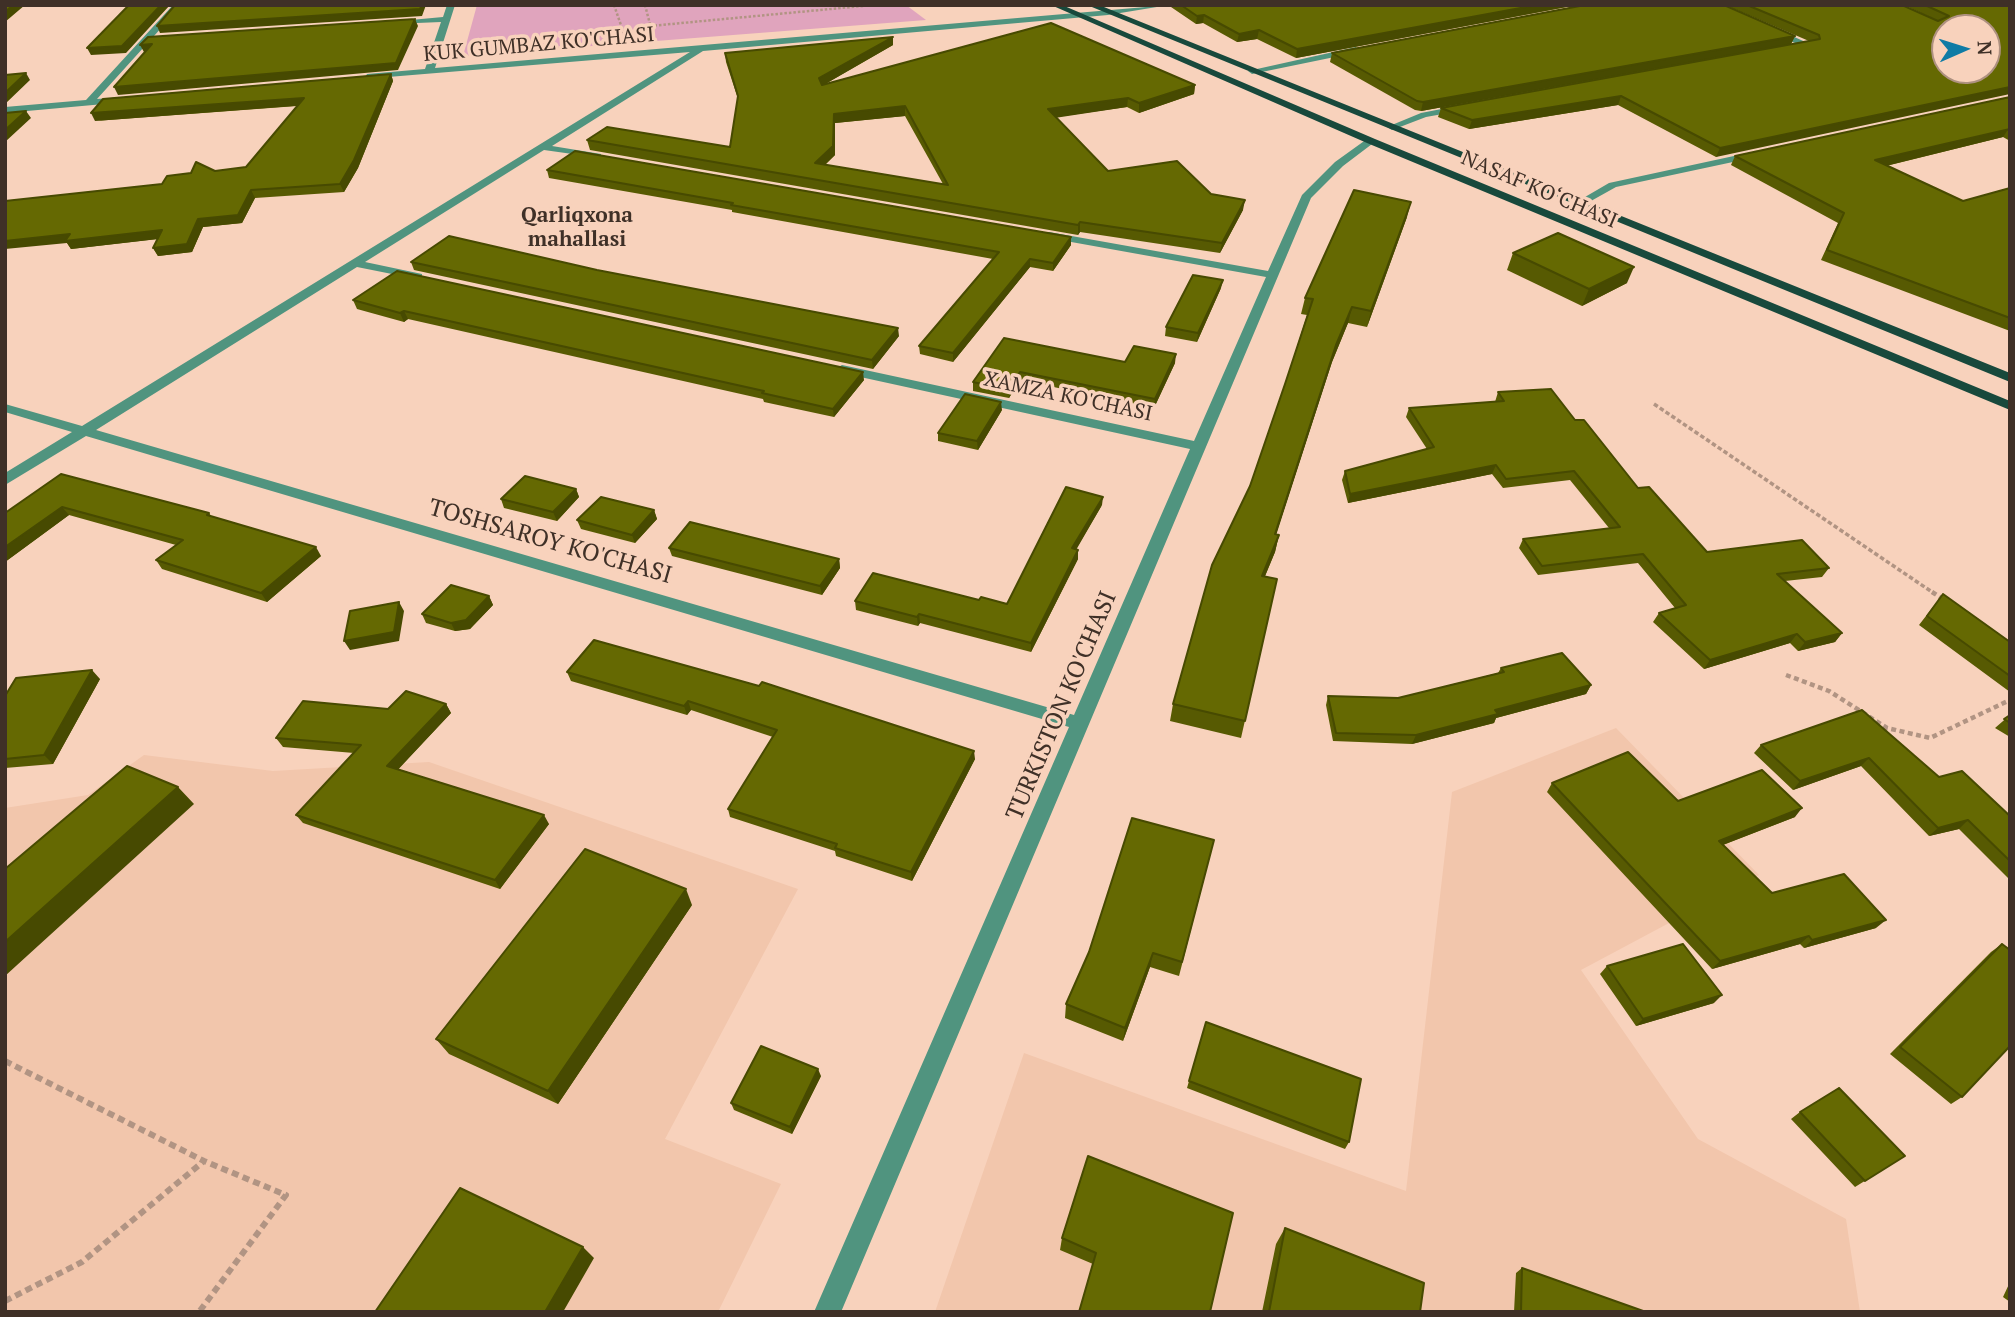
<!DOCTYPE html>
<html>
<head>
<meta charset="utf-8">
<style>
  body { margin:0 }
  #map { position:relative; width:2015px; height:1317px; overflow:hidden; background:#f8d2bc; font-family:"PT Serif",serif }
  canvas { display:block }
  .frame { position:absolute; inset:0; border:7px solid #3f3027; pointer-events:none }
  .north { position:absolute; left:1931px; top:14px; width:70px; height:70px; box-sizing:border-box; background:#f8d2bc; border:2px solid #ae9180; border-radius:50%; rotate:87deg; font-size:19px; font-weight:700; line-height:28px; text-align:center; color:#3f3027 }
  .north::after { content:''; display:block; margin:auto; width:24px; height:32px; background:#0f7ba5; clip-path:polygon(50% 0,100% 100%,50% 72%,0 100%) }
</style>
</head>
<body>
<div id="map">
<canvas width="2015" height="1317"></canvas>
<div class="frame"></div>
<div class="north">N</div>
</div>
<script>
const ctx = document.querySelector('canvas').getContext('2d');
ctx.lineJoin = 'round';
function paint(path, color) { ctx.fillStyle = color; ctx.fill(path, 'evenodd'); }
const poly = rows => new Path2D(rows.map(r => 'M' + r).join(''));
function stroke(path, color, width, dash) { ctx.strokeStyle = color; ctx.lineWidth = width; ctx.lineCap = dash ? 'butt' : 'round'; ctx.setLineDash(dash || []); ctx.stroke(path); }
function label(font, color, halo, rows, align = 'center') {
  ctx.font = font + ' "PT Serif",serif'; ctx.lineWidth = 7; ctx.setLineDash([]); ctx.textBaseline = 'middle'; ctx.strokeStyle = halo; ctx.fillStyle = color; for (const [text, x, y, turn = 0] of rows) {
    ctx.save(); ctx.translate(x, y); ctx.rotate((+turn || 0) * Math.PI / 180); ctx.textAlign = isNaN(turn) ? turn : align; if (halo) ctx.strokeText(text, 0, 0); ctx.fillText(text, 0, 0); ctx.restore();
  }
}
const built = poly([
  [1616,728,1759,875,1581,970,1698,1139,1846,1219,1860,1312,935,1312,1024,1053,1406,1191,1452,792],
  [144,755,273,771,429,762,798,889,665,1139,781,1184,718,1312,5,1312,5,808,88,795]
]);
const green = poly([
  [477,5,906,5,926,20,463,56]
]);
const pathFar3 = poly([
  [614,5,624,34],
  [645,5,651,28],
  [650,26,873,5]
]);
const pathFar2 = poly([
  [1654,404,1935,594]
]);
const pathFar1 = poly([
  [1932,592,1943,599],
  [1786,675,1829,691,1887,728,1930,738,2010,700]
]);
const path = poly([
  [5,1061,204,1161,286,1195,199,1312],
  [5,1301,82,1262,204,1161]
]);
const minor = poly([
  [173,5,182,5,97,99,123,97,126,98,126,102,5,113,5,107,86,100,173,5],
  [447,5,455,5,435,68,1169,5,1108,15,703,51,552,146,601,154,601,158,544,150,365,262,422,274,422,280,357,267,96,430,1074,715,1190,449,842,373,835,369,842,365,1194,441,1266,277,1049,238,1043,235,1049,232,1268,271,1302,195,1335,162,1367,139,1376,141,1343,166,1311,198,841,1312,814,1312,1069,727,86,436,5,485,5,473,72,432,5,412,5,404,82,426,690,52,364,79,367,74,425,69,441,22,393,24,389,22,443,17,447,5],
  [1769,28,1775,28,1814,46,1807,48,1769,32,1769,28],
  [1356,47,1359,52,1252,74,1248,71,1356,47],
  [1462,105,1467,108,1465,110,1426,117,1392,130,1387,127,1421,113,1462,105],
  [1757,151,1761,152,1761,156,1616,187,1582,206,1573,204,1609,183,1757,151]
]);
const major = poly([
  [1051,5,1062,5,1375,139,2010,401,2010,410,1367,143,1051,5],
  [1087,5,1099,5,2010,373,2010,382,1087,5]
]);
const wall = poly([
  [1171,5,1577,5,1296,58,1257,39,1237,42,1203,23,1196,24,1171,7],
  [1725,5,1902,5,1934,19,1904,5,2010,5,1716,157,1618,105,1469,129,1438,117,1441,108,1809,41],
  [1795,36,1791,44,1421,111,1415,110,1330,62,1332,53],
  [893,37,893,45,827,83,1195,85,1194,94,1139,113,1127,107,1056,117,1108,171,1211,194,1243,210,1220,253,1080,232,1078,235,590,150,587,140,730,147,738,99,726,62,725,53],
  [905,116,943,184,825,165,835,155,835,123],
  [391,74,393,81,358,168,344,192,255,198,242,223,203,227,192,252,158,256,153,248,157,239,71,249,67,243,162,184,246,167,297,106,95,121],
  [2010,97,2010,141,2003,137,1886,166,1963,201,2010,188,2010,331,1821,260,1838,223,1731,165,1735,156],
  [547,170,1071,237,1071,245,1053,271,1030,267,953,362,920,354,919,346,993,259,732,212,732,210,549,178],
  [1407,217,1367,327,1348,323,1332,362,1276,534,1279,535,1275,552,1265,576,1277,579,1241,738,1170,721,1173,704,1250,486,1285,384,1307,315,1301,314,1305,298],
  [1513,253,1627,283,1582,306,1507,270],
  [411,262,597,270,899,336,873,369,414,270],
  [1221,288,1197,342,1165,336,1166,327],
  [353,300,864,380,834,417,764,402,763,399,408,319,404,322,357,309],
  [1004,338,1125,362,1175,363,1154,408,1020,380,1009,398,973,391,973,382],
  [1498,392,1575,420,1638,488,1707,552,1829,568,1822,577,1785,581,1842,633,1835,642,1798,651,1790,643,1704,669,1653,622,1659,613,1675,608,1638,563,1538,575,1519,548,1523,539,1609,528,1570,480,1503,488,1492,474,1348,503,1342,480,1345,471,1427,449,1406,417,1409,408,1495,402],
  [1002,410,978,450,938,441,938,433],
  [61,474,209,513,211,516,321,556,267,602,162,569,156,560,176,545,69,515,5,562],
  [576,489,579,497,557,521,504,508,501,499],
  [1102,505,1076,549,1078,550,1078,559,1031,652,920,623,918,626,856,610,855,601,979,600,1007,604],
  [654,510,657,519,635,543,581,529,577,520],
  [669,548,839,559,840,568,822,595,672,556],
  [1943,594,2010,642,2010,692,1919,625],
  [489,596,493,605,470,629,455,631,426,623,422,614],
  [1501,668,1591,685,1586,694,1496,718,1494,723,1412,744,1333,741,1326,705,1328,696,1398,698,1498,673],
  [567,672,975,759,912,881,836,856,835,851,730,817,728,809,773,737,691,710,687,715,571,681],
  [100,679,53,764,5,768,5,696],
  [446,704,451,713,398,769,549,824,500,889,303,823,296,815,354,753,283,747,276,738,388,709],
  [1862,710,1939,777,2010,816,2010,880,1959,829,1929,836,1861,766,1793,790,1754,753,1761,745],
  [2010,715,2010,737,1995,728],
  [1552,783,1795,817,1723,845,1772,893,1876,928,1804,948,1800,944,1712,969,1547,792],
  [1214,840,1179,976,1150,967,1123,1041,1065,1018,1066,1004],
  [692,905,558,1104,449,1054,436,1039],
  [2002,944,1962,1097,1951,1104,1890,1054,1991,952],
  [1607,966,1714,1003,1636,1026,1600,974],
  [1206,1022,1349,1142,1345,1149,1187,1088],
  [821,1076,792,1134,734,1110,731,1103],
  [1800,1112,1905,1156,1855,1187,1791,1119],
  [1233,1213,1093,1264,1060,1250,1062,1238],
  [1285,1228,1420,1312,1262,1312,1276,1244],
  [1522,1268,1646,1312,1514,1312,1516,1273],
  [2010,1282,2010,1302,2003,1297]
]);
const shadedWall = poly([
  [13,5,25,5,5,22,5,12],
  [161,5,170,5,126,53,91,55,87,48],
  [422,5,426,5,422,16,160,33,157,26],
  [1537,5,1577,5,1296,58,1297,49],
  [1204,15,1203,23,1196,24,1197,16],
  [415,19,418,26,398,70,118,95,114,87],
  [1259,30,1257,39,1237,42,1239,34],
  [1795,36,1791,44,1421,111,1423,102],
  [893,37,893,45,820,87,819,78],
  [152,44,156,51,144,52,140,45],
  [26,73,30,80,5,104,5,93],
  [391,74,393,81,358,168,344,192,340,184],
  [1195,85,1194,94,1139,113,1139,103],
  [2010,87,2010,94,1716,157,1720,148],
  [1621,96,1618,105,1469,129,1472,120],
  [304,98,307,105,95,121,91,113],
  [1128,98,1127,107,1048,119,1048,109],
  [905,106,905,116,835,123,835,155,816,173,815,163,834,114],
  [26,111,31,118,5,142,5,130],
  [2009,128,2003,137,1869,170,1875,160],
  [251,190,255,198,242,223,203,227,192,252,158,256,153,248,198,219],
  [1245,200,1243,210,1220,253,1222,243],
  [1411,202,1407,217,1367,327,1371,311],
  [1080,222,1080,232,1078,235,1078,225],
  [162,230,167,238,71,249,67,243,5,249,5,241,70,234],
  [1071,237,1071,245,1053,271,1053,263],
  [1030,259,1030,267,953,362,953,353],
  [1634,267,1627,283,1582,306,1589,289],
  [1223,280,1221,288,1197,342,1198,333],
  [1352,307,1348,323,1332,362,1271,551,1275,534,1336,345],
  [404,311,408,319,404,322,400,313],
  [898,328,899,336,873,369,872,360],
  [1176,354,1175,363,1154,408,1155,399],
  [863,372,864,380,834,417,833,409],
  [1020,372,1020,380,1009,398,1009,390],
  [1001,402,1002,410,978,450,977,441],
  [1496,465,1492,474,1348,503,1350,494],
  [576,489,579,497,557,521,553,512],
  [1103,497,1102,505,1072,557,1072,548],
  [62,507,69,515,5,562,5,547],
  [654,510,657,519,635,543,632,535],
  [1279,535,1275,552,1258,593,1262,576],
  [316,547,321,556,267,602,261,593],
  [1078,550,1078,559,1031,652,1031,643],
  [839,559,840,568,822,595,820,586],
  [489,596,493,605,470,629,455,631,451,623],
  [399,602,404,611,399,641,350,650,344,641],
  [919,614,920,623,918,626,917,617],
  [1842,633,1835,642,1798,651,1805,642],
  [1797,634,1790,643,1704,669,1710,660],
  [92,670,100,679,53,764,44,755],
  [1591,685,1586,694,1496,718,1494,723,1412,744,1416,735,1495,710],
  [688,701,691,710,687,715,684,706],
  [446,704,451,713,393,775,387,766],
  [974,751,975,759,912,881,911,872],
  [1869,758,1861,766,1793,790,1800,781],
  [178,787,194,804,5,976,5,942],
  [1802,808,1795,817,1712,849,1719,841],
  [544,815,549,824,500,889,495,880],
  [1968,820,1959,829,1929,836,1938,828],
  [686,889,692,905,558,1104,548,1091],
  [1886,920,1876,928,1804,948,1812,940],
  [1809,936,1800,944,1712,969,1720,961],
  [1153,953,1150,967,1123,1041,1125,1028],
  [1722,995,1714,1003,1636,1026,1643,1019],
  [818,1069,821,1076,792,1134,790,1127],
  [583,1247,594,1258,563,1312,545,1312]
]);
const building = poly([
  [5,5,13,5,5,12,5,5],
  [129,5,161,5,122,46,87,48,129,5],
  [175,5,422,5,420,9,157,26,175,5],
  [1181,5,1537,5,1297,49,1259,30,1239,34,1204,15,1197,16,1181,5],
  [1585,5,1724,5,1795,36,1423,102,1417,101,1332,53,1585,5],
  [1747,5,1902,5,1938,21,1949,16,1925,5,2010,5,2010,87,1720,148,1621,96,1472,120,1441,108,1820,39,1819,35,1747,5],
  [1945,28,1987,28,1987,70,1945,70,1945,28],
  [415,19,396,63,114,87,152,44,140,45,148,37,415,19],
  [1051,23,1195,85,1139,103,1128,98,1048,109,1108,171,1177,161,1211,194,1245,200,1222,243,1080,222,1078,225,587,140,607,127,730,147,738,96,725,53,893,37,819,78,822,85,1051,23],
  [905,106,948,185,815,163,833,146,834,114,905,106],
  [26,73,5,93,5,75,26,73],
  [391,74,354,160,340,184,251,190,238,215,198,219,187,244,153,248,162,230,65,241,70,234,5,241,5,201,162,184,167,176,191,173,196,162,215,171,246,167,304,98,91,113,103,99,391,74],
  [2010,97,2010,129,1875,160,1963,201,2010,188,2010,318,1827,250,1844,213,1735,156,2010,97],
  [26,111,5,130,5,113,26,111],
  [575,151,1071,237,1053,263,1030,259,953,353,919,346,999,252,731,205,733,203,547,170,575,151],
  [1354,190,1411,202,1371,311,1352,307,1336,345,1275,534,1279,535,1262,576,1277,579,1245,721,1173,704,1212,565,1250,486,1285,384,1313,299,1305,298,1354,190],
  [1558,233,1634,267,1589,289,1513,253,1558,233],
  [449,236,597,270,898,328,872,360,411,262,449,236],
  [397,271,863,372,833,409,762,393,764,391,404,311,400,313,353,300,397,271],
  [1193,275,1223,280,1198,333,1166,327,1193,275],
  [1004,338,1125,362,1134,346,1176,354,1155,399,1020,372,1009,390,973,382,1004,338],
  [1551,389,1575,420,1584,420,1638,488,1649,487,1707,552,1802,540,1829,568,1777,574,1842,633,1805,642,1797,634,1710,660,1659,613,1686,605,1643,554,1542,566,1523,539,1620,527,1574,471,1506,479,1496,465,1350,494,1345,471,1434,447,1409,408,1504,401,1498,392,1551,389],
  [965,394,1001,402,977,441,938,433,965,394],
  [61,474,209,513,207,515,316,547,261,593,156,560,183,540,62,507,5,547,5,513,61,474],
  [525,476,576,489,553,512,501,499,525,476],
  [1066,487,1103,497,1072,548,1078,550,1031,643,919,614,917,617,855,601,873,573,979,600,981,597,1007,604,1066,487],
  [601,497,654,510,632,535,577,520,601,497],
  [690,522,839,559,820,586,669,548,690,522],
  [451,585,489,596,466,620,451,623,422,614,451,585],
  [1943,594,2010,642,2010,676,1927,616,1943,594],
  [399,602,394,632,344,641,350,611,399,602],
  [594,640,759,686,762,682,974,751,911,872,835,848,837,844,728,809,777,730,688,701,684,706,567,672,594,640],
  [1562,653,1591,685,1495,710,1498,714,1416,735,1336,733,1328,696,1398,698,1504,672,1501,668,1562,653],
  [92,670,44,755,5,759,5,696,16,678,92,670],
  [406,691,446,704,387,766,544,815,495,880,296,815,361,745,276,738,303,701,388,709,406,691],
  [1862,710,1939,777,1962,771,2010,816,2010,861,1968,820,1938,828,1869,758,1800,781,1761,745,1862,710],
  [2010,715,2010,723,2004,719,2010,715],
  [1628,752,1678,801,1762,770,1802,808,1719,841,1772,893,1844,874,1886,920,1812,940,1809,936,1720,961,1552,783,1628,752],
  [127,766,178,787,5,942,5,869,127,766],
  [1132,818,1214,840,1182,962,1153,953,1125,1028,1066,1004,1089,952,1132,818],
  [585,849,686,889,548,1091,436,1039,585,849],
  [1683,944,1722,995,1643,1019,1607,966,1683,944],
  [2002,944,2010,950,2010,1046,1962,1097,1900,1047,2002,944],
  [1206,1022,1361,1079,1349,1142,1189,1081,1206,1022],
  [761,1046,818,1069,790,1127,731,1103,761,1046],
  [1839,1088,1905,1156,1865,1181,1800,1112,1839,1088],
  [1088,1156,1233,1213,1210,1312,1079,1312,1096,1253,1062,1238,1088,1156],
  [460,1188,583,1247,545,1312,375,1312,460,1188],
  [1285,1228,1424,1283,1420,1312,1269,1312,1285,1228],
  [1522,1268,1646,1312,1521,1312,1522,1268]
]);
const farStreetnames = [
  ["KUK GUMBAZ KO'CHASI",539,45,-5],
  ["NASAF KO‘CHASI",1539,190,23],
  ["XAMZA KO'CHASI",1068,397,12]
];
const farNeighbourhoodnames = [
  ["Qarliqxona",577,216],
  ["mahallasi",577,240]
];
const streetNames = [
  ["TOSHSAROY KO'CHASI",550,542,16],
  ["TURKISTON KO'CHASI",1062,706,-67]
];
paint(built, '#f2c6ac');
paint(green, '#e0a4bd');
stroke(pathFar3, '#b19483', 2.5, [2.5, 2]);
stroke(pathFar2, '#b19483', 3.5, [4.5, 2.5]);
stroke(pathFar1, '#b19483', 4.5, [5, 3.5]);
stroke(path, '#b19483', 6, [7, 4.5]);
paint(minor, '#50947f');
paint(major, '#18493c');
paint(wall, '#575a02');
paint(shadedWall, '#474a01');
paint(building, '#656902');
stroke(building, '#474a01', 2);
label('21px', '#3f3027', '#f8d2bc', farStreetnames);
label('bold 21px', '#3f3027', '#f8d2bc', farNeighbourhoodnames);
label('24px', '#3f3027', '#f8d2bc', streetNames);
</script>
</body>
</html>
